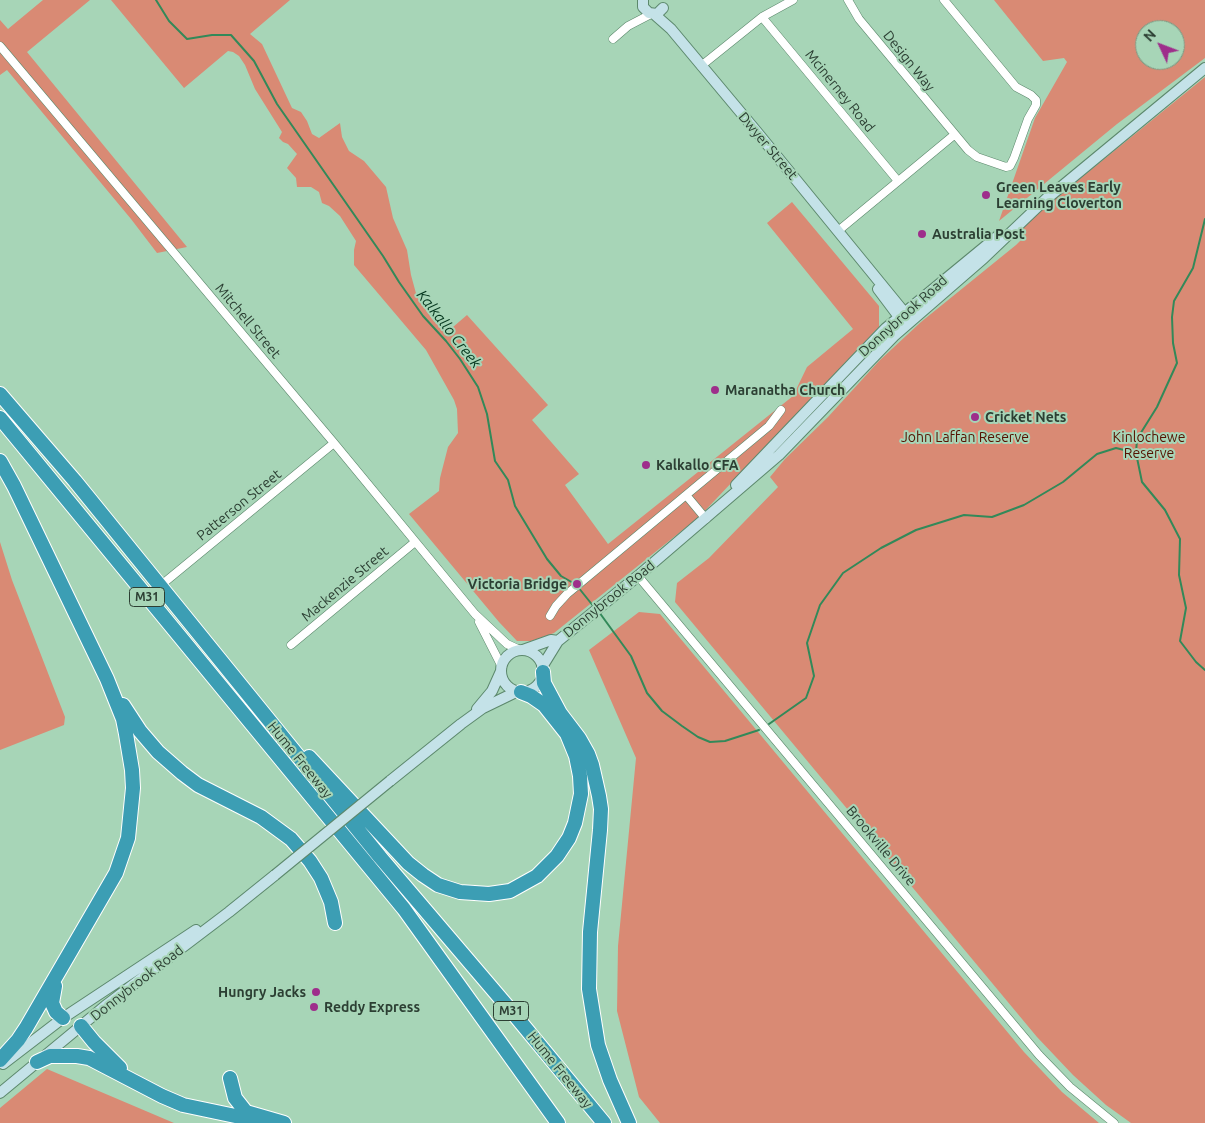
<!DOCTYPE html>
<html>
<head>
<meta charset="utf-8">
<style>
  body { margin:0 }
  #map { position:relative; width:1205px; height:1123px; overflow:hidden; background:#a7d5b7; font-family:Ubuntu,sans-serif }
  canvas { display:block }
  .north { position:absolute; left:1135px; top:20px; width:50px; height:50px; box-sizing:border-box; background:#a7d5b7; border:1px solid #769982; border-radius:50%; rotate:313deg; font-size:14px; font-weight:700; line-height:20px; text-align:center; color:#2c3f33 }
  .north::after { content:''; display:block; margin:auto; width:18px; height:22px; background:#9e2e8b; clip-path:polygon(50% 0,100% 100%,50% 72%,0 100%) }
</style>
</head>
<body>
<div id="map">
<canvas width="1205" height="1123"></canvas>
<div class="north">N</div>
</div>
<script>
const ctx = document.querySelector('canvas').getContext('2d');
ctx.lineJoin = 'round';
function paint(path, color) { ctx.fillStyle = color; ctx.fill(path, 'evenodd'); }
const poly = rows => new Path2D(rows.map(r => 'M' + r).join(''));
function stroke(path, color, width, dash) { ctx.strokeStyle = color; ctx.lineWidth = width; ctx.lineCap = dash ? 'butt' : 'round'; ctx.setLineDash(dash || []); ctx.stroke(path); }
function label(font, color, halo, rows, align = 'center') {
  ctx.font = font + ' Ubuntu,sans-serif'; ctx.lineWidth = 4; ctx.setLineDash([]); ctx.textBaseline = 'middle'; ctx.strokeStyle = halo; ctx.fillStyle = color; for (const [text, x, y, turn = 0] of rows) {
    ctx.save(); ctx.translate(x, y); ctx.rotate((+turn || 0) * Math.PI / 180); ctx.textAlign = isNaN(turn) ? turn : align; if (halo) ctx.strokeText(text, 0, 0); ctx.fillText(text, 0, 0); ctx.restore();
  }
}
const green = poly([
  [43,0,90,0,27,52,187,247,157,253,131,219,7,70,0,75,0,20,8,29],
  [111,0,290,0,250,34,262,44,292,108,301,112,307,121,312,134,319,138,340,123,342,137,349,151,364,161,386,187,393,218,407,250,411,275,417,297,432,319,446,333,467,315,548,405,532,420,579,474,565,485,608,544,793,396,807,367,853,329,767,223,792,202,879,306,879,327,699,517,554,633,531,641,517,641,499,622,409,514,439,491,440,478,448,447,458,433,457,409,454,400,426,350,354,265,354,250,356,241,340,216,329,206,322,203,319,192,311,187,297,187,296,178,287,168,297,154,288,144,283,142,279,138,282,132,255,89,245,65,239,56,233,52,228,51,184,88],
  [994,0,1205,0,1205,58,1117,124,999,221,1035,118,1067,62,1064,58,1043,61],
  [1145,30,1175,30,1175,60,1145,60],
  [1205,77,1205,1123,1131,1123,1106,1105,1073,1075,1037,1037,675,602,677,583,709,558,778,487,770,477,785,459,828,417,879,361,921,322,1016,245,1023,238,1017,230],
  [0,542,12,580,65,717,64,725,0,750],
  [639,612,660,614,1024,1052,1062,1092,1099,1123,660,1123,639,1097,617,1011,618,946,636,758,589,650],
  [47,1069,174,1123,0,1123,0,1108]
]);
const stream = poly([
  [156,0,169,21,187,39,212,35,231,35,254,61,277,104,383,256,399,282,423,316,446,341,460,359,478,387,487,414,495,461,508,480,515,506,547,559,561,576,575,584],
  [1205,219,1193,268,1174,301,1172,317,1173,343,1177,363,1157,407,1137,439,1136,453,1142,482,1165,510,1180,539,1179,575,1186,608,1180,641,1196,662,1205,670],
  [578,587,594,607],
  [599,612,631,656,647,693,662,711,682,726,698,737,710,742,725,741,759,730],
  [769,724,806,698,814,676,807,643,820,605,843,573,881,548,916,530,964,515,992,517,1024,505,1063,482,1097,454,1116,448,1136,453]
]);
const street = poly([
  [848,0,859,19,968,150,977,157,1006,167,1010,166,1014,158,1028,119,1036,105,1036,100,1031,95,1016,87,944,0],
  [762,17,898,181],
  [613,39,628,26,651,14],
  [0,46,334,443,475,614,507,644,520,650],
  [701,66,762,17,793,0],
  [838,231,954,135],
  [686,495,706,519],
  [638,576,1039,1055,1070,1087,1114,1123],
  [160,586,334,443],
  [550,616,556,606,567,594,769,426,781,410],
  [479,622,502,667],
  [291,645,415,542]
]);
const secondary = poly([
  [643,0,643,7,649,13,657,14,663,8],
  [654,14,671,29,757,132,904,312,907,318],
  [1044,201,1205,68],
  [878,289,902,321],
  [736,485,886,328,999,235],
  [523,650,551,640,558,641],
  '501 671a21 21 0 1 1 42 0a21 21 0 1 1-42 0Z',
  [542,667,558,641,638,576,779,455,894,336,984,258,1048,197],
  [477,709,492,691,501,671],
  [390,781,461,724,483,708,518,691],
  [3,1064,63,1018,196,930],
  [0,1093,105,1006,229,912,275,875]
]);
const highway = poly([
  [0,394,75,481,380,857,513,1013,604,1123],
  [0,418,404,909,558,1123],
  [0,461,14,486,107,679,123,719,126,734,132,770,133,788,128,838,116,873,26,1028,18,1040,0,1060],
  [543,672,544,683,560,713,579,738,588,754,592,765,599,796,601,809,600,830,590,932,589,989,598,1045,610,1080,629,1123],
  [123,705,140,731,158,752,182,773,198,785,261,817,291,839,310,861,321,878,331,902,335,923],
  [309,757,408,863,423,875,438,885,460,892,489,894,510,891,537,876,557,856,569,838,575,823,581,794,580,776,576,756,567,734,544,705,531,696,521,692],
  [55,986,52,1003,56,1012,63,1018],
  [81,1026,94,1042,120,1068],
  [37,1062,50,1056,77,1056,89,1058,162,1096,183,1105,269,1123],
  [230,1078,235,1098,246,1112,284,1123]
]);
const secondaryBridge = poly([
  [275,875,390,781]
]);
const markers = [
  [986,195,5,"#9e2e8b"],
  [922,234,5,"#9e2e8b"],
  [715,390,5,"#9e2e8b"],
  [975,417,5,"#9e2e8b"],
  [646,465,5,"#9e2e8b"],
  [577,584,5,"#9e2e8b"],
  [316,992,5,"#9e2e8b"],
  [314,1007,5,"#9e2e8b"]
];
const shields = [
  [147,597,35],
  [511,1011,35]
];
const shieldNames = [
  ["M31",147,597],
  ["M31",511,1011]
];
const streetNames = [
  ["Design Way",909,61,51],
  ["Mcinerney Road",840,91,51],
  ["Dwyer Street",768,146,50],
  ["Donnybrook Road",903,316,-42],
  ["Mitchell Street",248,321,50],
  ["Patterson Street",239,505,-39],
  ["Mackenzie Street",345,584,-40],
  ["Donnybrook Road",609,599,-39],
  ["Hume Freeway",300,760,51],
  ["Brookville Drive",881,846,50],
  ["Donnybrook Road",137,983,-38],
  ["Hume Freeway",560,1070,51]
];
const poiNames = [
  ["Green Leaves Early",996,187],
  ["Learning Cloverton",996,203],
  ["Australia Post",932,234],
  ["Maranatha Church",725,390],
  ["Cricket Nets",985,417],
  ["Kalkallo CFA",656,465],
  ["Victoria Bridge",567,584,"right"],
  ["Hungry Jacks",306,992,"right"],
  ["Reddy Express",324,1007]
];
const parkNames = [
  ["John Laffan Reserve",965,437],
  ["Kinlochewe",1149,437],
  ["Reserve",1149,453]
];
const waterNames = [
  ["Kalkallo Creek",449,329,52]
];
paint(green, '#d98a74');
stroke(stream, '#328959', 2);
stroke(street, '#5c886c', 9);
stroke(secondary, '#5c886c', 12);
stroke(highway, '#fff', 16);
stroke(street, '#fff', 8);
stroke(secondary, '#c4e2e8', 10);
stroke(highway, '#3c9eb4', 14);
stroke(secondaryBridge, '#5c886c', 12, []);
stroke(secondaryBridge, '#c4e2e8', 10);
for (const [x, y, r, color] of markers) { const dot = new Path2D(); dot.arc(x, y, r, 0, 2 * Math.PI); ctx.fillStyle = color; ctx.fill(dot); stroke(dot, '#a7d5b7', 2); }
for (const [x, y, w] of shields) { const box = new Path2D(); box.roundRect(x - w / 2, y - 9.5, w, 19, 4); ctx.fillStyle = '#a7d5b7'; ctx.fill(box); stroke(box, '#2c3f33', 1); }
label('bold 12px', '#2c3f33', null, shieldNames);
label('14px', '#2c3f33', '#a7d5b7', streetNames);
label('bold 14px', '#2c3f33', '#a7d5b7', poiNames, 'left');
label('14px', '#551201', '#a7d5b7', parkNames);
label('italic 15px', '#04361d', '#a7d5b7', waterNames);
</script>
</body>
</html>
